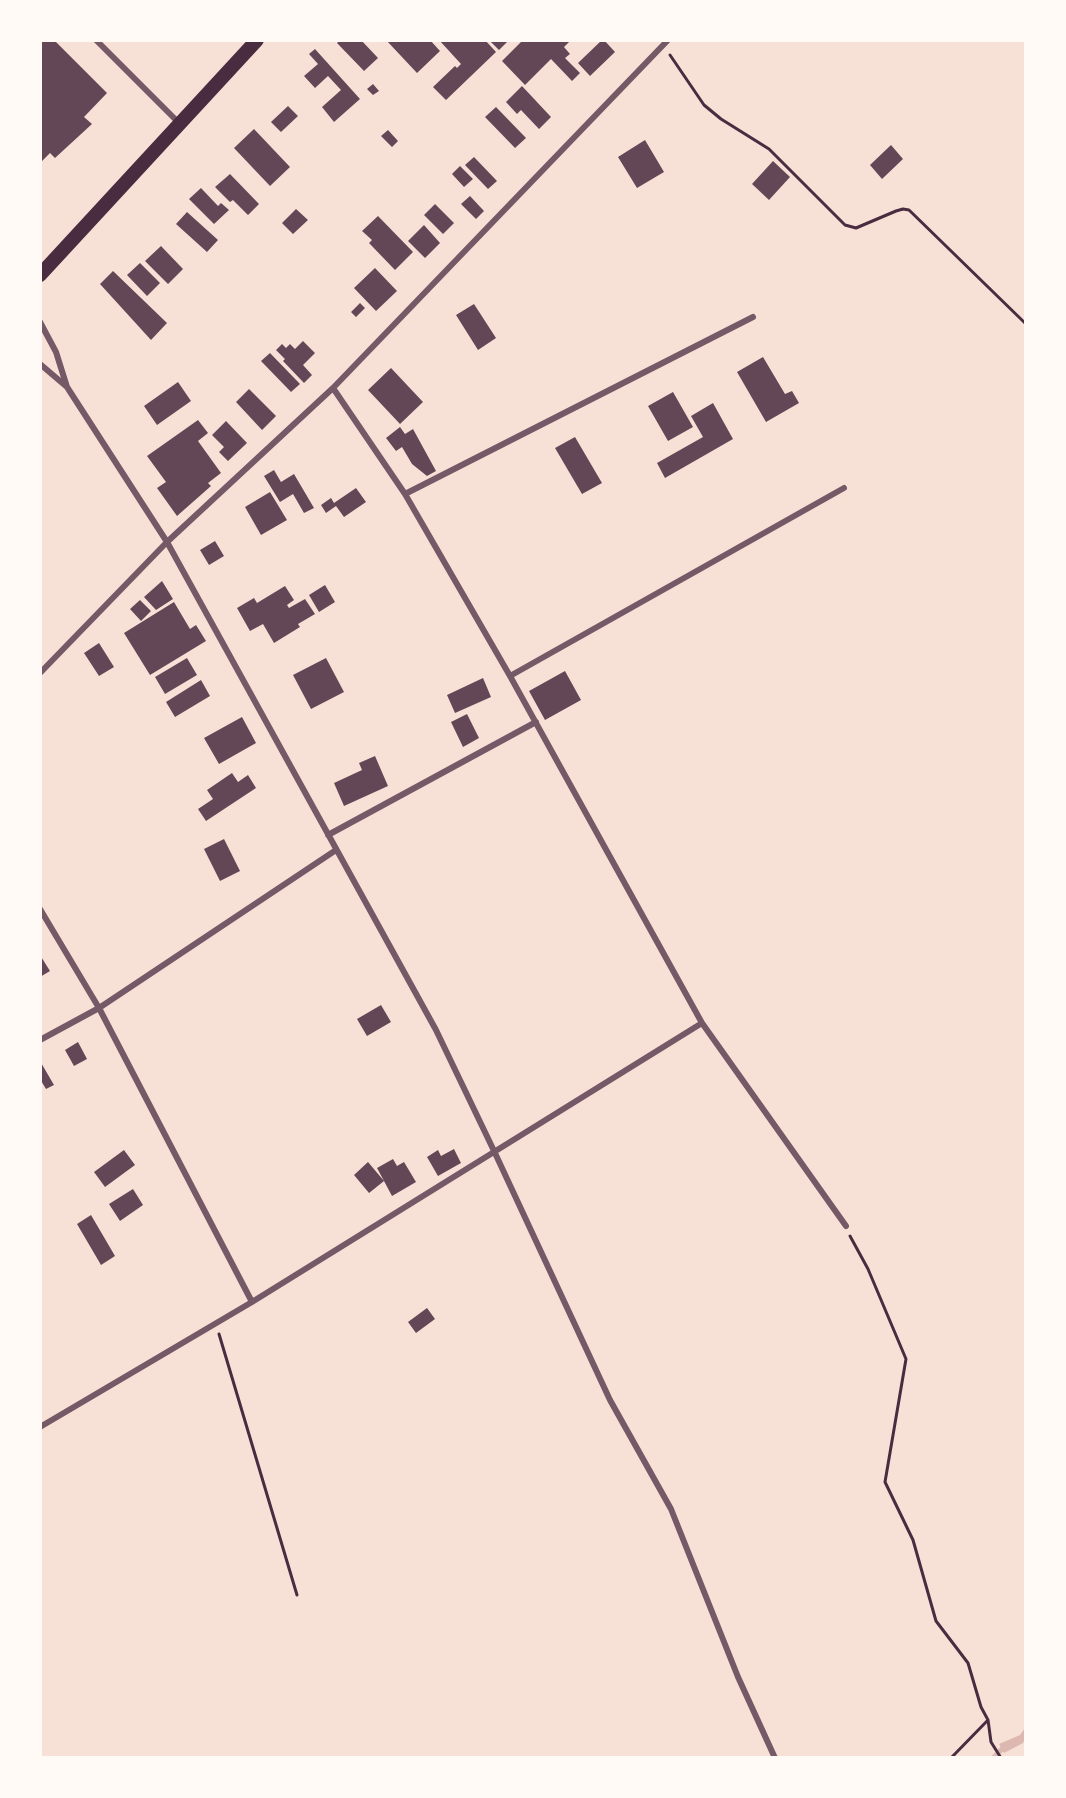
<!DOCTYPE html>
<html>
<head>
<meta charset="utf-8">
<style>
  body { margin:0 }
  #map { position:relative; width:1066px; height:1798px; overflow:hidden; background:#f7e1d7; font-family:Merriweather,serif }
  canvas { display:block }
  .frame { position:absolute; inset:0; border:42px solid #fffaf5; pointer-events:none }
</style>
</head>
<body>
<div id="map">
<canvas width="1066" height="1798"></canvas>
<div class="frame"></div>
</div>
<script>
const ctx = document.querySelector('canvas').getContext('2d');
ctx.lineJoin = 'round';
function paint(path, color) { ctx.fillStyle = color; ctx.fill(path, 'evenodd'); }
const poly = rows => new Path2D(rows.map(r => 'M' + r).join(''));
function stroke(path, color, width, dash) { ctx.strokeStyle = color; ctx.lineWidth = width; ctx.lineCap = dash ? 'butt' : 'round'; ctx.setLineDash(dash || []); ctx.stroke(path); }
const water = poly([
  [1025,1728,1025,1739,1023,1743,1004,1753,999,1744,1020,1735]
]);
const stream = poly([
  [993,1758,1005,1746]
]);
const building = poly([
  [40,40,54,40,107,93,84,117,92,124,55,158,50,153,40,163],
  [340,40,361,40,378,58,364,71,337,43],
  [386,40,430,40,440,51,417,73],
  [439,40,485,40,496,52,446,100,433,87,455,66,457,68,461,64],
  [489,40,509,40,499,50],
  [523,40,571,40,564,47,570,54,565,58,580,73,572,81,551,59,525,85,502,61],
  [602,40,604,40,615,52,590,76,578,63],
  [315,49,360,99,334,122,322,107,341,90,328,76,315,88,304,76,318,64,309,54],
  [373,84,379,91,373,95,367,89],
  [522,86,551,117,539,129,521,110,517,114,506,102],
  [288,106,298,116,281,132,271,122],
  [496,107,526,138,515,148,485,117],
  [254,129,290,167,270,186,234,148],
  [388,130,398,141,392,147,381,136],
  [645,140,664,172,637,188,618,157],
  [891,145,903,159,882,179,870,165],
  [474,157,497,181,488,189,465,165],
  [773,161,790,177,769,200,752,184],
  [460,166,473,179,464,187,452,174],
  [230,174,259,204,248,215,233,200,230,202,215,187],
  [201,188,218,206,221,203,229,210,214,224,189,199],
  [470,196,484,211,476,219,461,204],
  [435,204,454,223,443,234,424,215],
  [296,209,308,220,293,234,282,223],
  [187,212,218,240,207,252,176,224],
  [378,216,413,252,395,270,369,243,372,240,362,231],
  [424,225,440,243,425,258,408,241],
  [161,246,183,269,168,284,145,261],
  [140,263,160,283,147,296,127,275],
  [375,268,397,291,376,311,354,288],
  [113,271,167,323,151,340,100,284],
  [360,303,365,308,356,317,351,312],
  [474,304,496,338,478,350,456,315],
  [303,341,315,353,303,365,312,375,304,383,283,361,285,359,276,350,282,344,286,348,290,344,295,349],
  [270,353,300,384,291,392,261,361],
  [763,357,785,394,792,391,799,403,766,422,737,372],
  [391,368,423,402,400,424,368,390],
  [178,382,191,401,157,425,144,406],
  [249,389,276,416,262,430,236,402],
  [673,392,693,427,668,441,648,406],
  [713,403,733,439,665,478,657,463,703,437,691,416],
  [198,420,208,433,198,441,221,473,208,483,211,486,177,516,157,488,166,482,147,456],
  [226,421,247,443,228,461,219,452,224,447,212,435],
  [400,427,405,434,413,429,436,471,427,476,412,464,402,447,396,451,386,438],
  [575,437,602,483,582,494,555,448],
  [274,470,281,482,294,474,314,508,304,513,293,494,280,502,264,476],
  [356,488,366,502,344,517,336,506,326,513,321,505,331,498,334,503],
  [270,492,287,520,261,535,245,507],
  [215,541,224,556,209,565,200,550],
  [162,581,173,599,156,610,144,597],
  [325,585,335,602,319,612,309,595],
  [285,586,294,600,287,605,289,608,305,599,315,614,298,624,300,627,274,643,263,624,250,631,237,608,254,598,257,603],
  [140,600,151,611,141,621,130,609],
  [174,602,190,629,196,625,206,641,150,675,124,633],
  [99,643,114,667,99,676,84,653],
  [187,658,197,675,165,694,155,677],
  [326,658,344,692,311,709,293,675],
  [565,671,581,700,545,720,529,691],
  [483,678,491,697,455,713,447,695],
  [201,680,210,696,175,717,166,702],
  [467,714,479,738,463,747,451,722],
  [242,717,256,743,219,764,204,738],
  [375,756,388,786,344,806,334,783,362,770,359,763],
  [232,773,238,782,248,775,256,788,206,821,198,809,213,799,207,790],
  [224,839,240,871,220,881,204,849],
  [40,955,50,971,40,977],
  [381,1005,391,1022,367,1036,357,1019],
  [78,1042,87,1059,74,1066,65,1050],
  [40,1061,54,1085,46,1089,40,1079],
  [454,1149,461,1163,438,1176,427,1157,438,1150,441,1156],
  [124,1150,135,1165,105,1187,94,1172],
  [393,1159,397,1166,404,1162,416,1182,392,1196,384,1181,369,1193,354,1175,368,1162,384,1181,377,1168],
  [133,1189,143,1205,120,1221,109,1204],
  [91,1215,115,1256,101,1265,77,1224],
  [427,1308,435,1319,416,1333,408,1322]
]);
const path = poly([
  [670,55,704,105,721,119,769,149,845,225,856,228,896,211,903,209,909,210,1026,324],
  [850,1236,868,1269,906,1359,885,1482,913,1540,936,1621,968,1663,981,1707,988,1720,991,1742,1001,1758],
  [219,1334,297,1595],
  [951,1758,988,1720]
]);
const minor = poly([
  [96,40,179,123],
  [40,322,56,352,67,387],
  [40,364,67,387,167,542,436,1030,495,1153,610,1400,671,1509,738,1677,775,1758],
  [333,388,405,494,510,676,702,1023,846,1226],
  [405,494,753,317],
  [40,673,167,542,333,388,668,40],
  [510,676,844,488],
  [328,835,536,722],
  [40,909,99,1008,252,1302],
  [40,1040,99,1008,336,850],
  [40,1427,252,1302,702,1023]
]);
const trunk = poly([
  [40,275,257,40]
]);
paint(water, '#dcb8b0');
stroke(stream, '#dcb8b0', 5);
paint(building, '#644757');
stroke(path, '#4a2c40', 3);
stroke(minor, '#755966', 6);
stroke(trunk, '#4a2c40', 14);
</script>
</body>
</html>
